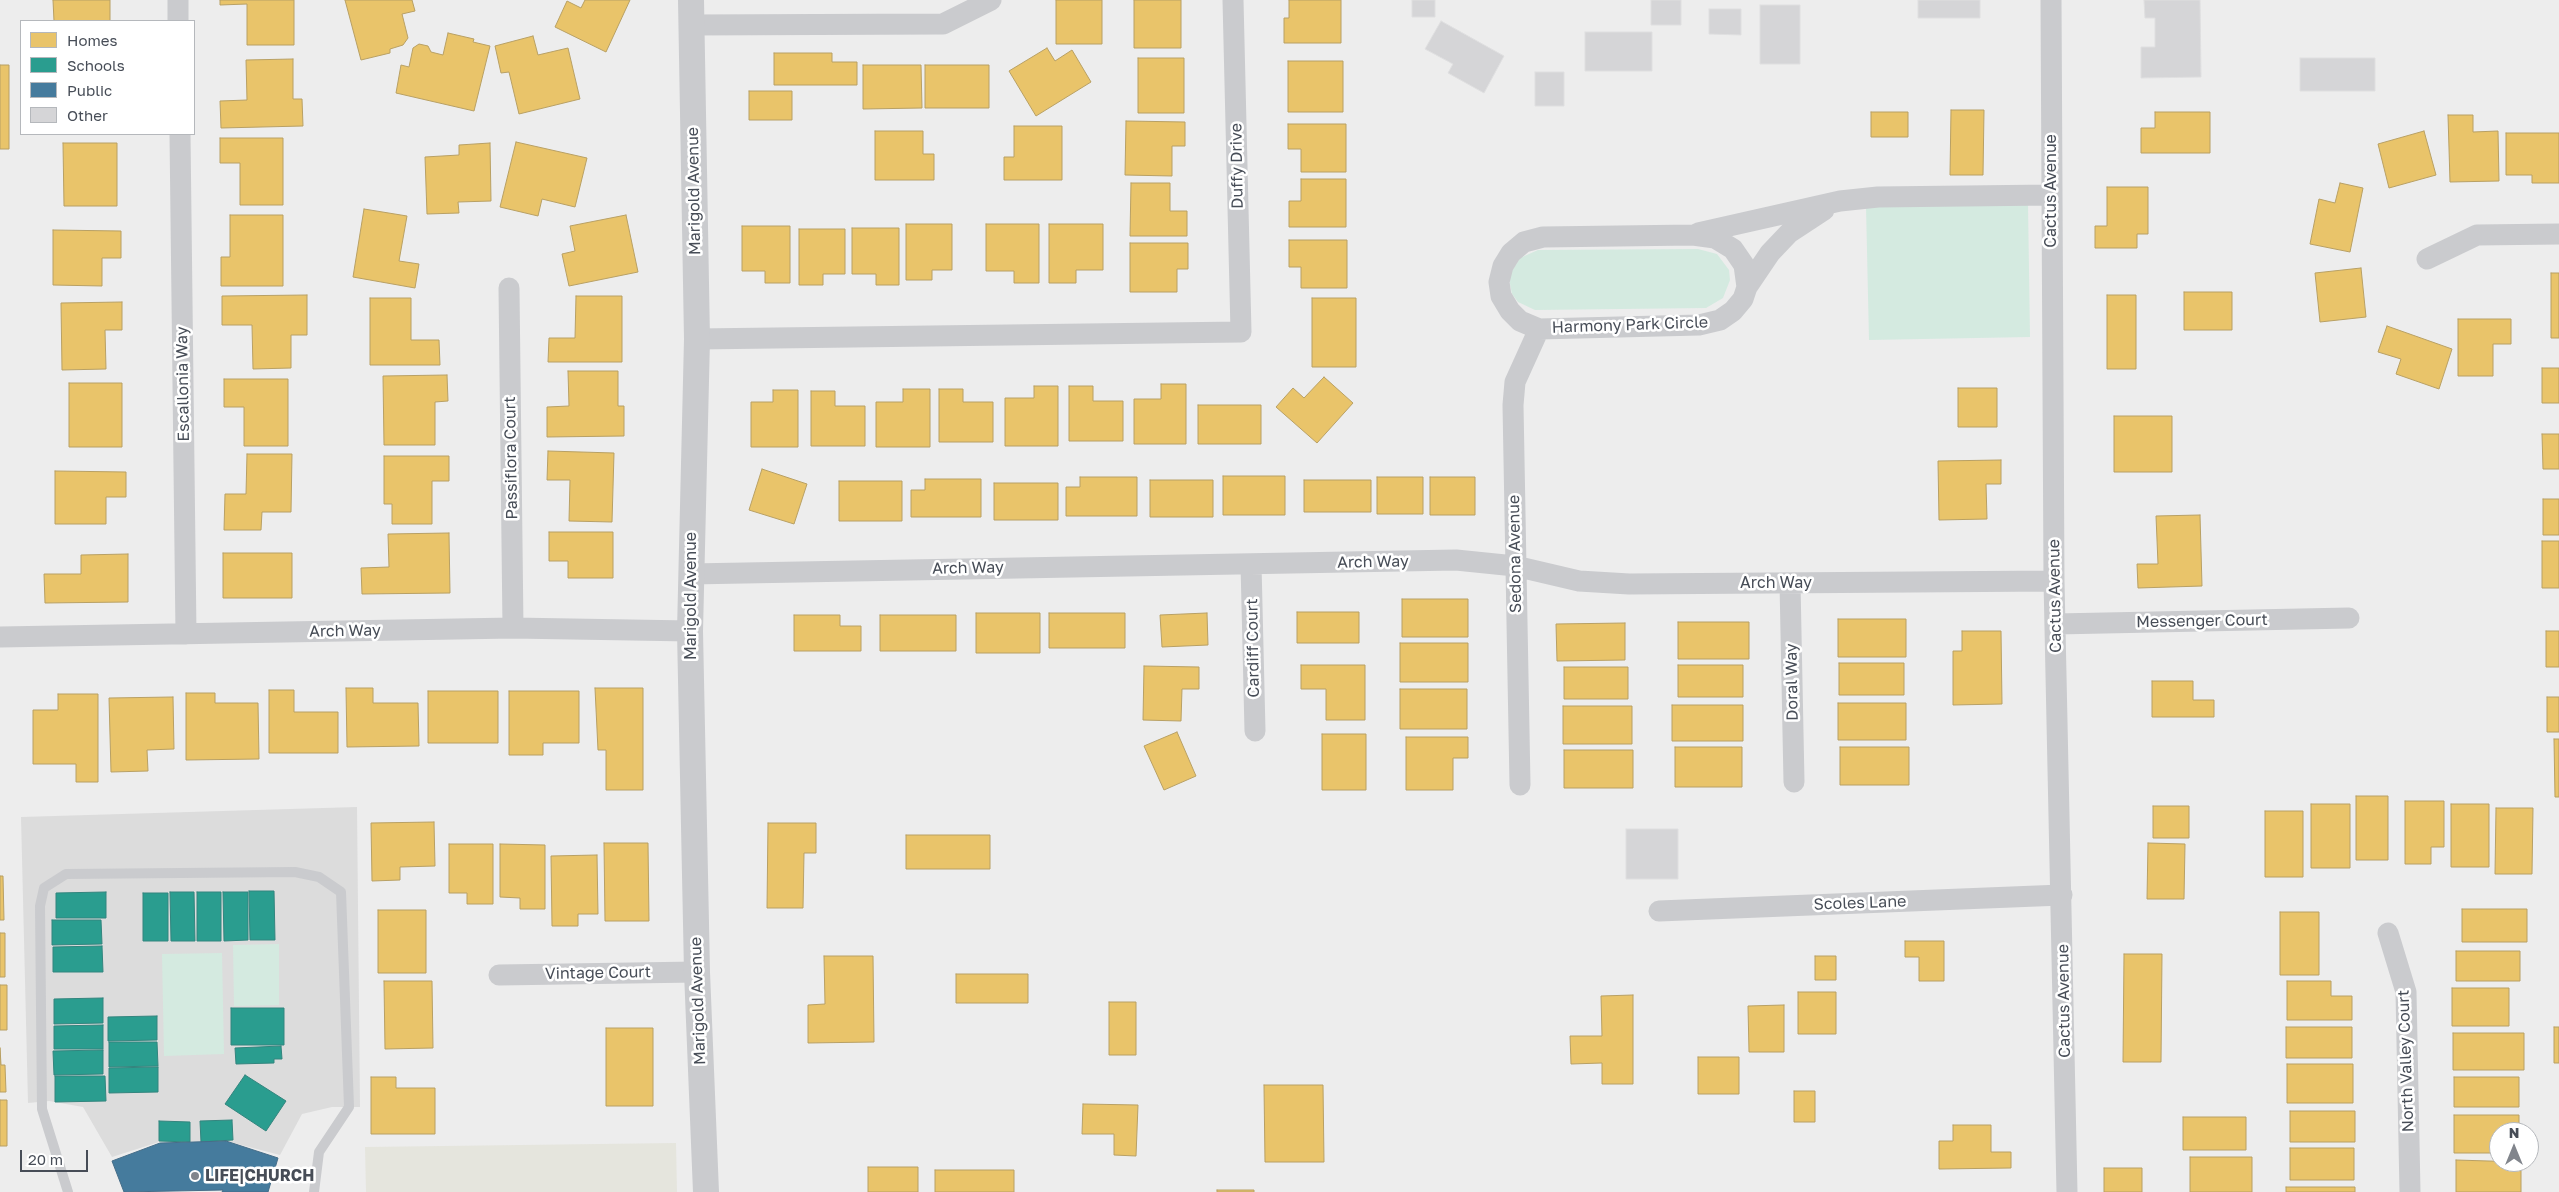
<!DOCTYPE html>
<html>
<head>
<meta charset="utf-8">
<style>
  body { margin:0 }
  #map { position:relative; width:2559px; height:1192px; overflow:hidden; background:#ededed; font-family:"Golos Text",sans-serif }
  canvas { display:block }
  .legend { position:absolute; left:20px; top:20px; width:175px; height:115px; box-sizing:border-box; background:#fff; border:1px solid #b5b8bc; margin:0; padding:6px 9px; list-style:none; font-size:15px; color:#474d57 }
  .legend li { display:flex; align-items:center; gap:10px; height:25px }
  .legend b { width:25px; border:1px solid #b5b8bc }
  .north { position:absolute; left:2489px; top:1122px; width:50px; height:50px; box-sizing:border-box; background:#fff; border:1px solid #b5b8bc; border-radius:50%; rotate:0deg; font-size:14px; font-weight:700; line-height:20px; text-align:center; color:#474d57 }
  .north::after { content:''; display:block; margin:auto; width:18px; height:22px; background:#81858c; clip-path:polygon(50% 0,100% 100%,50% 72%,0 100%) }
  .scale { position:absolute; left:20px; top:1150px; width:68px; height:22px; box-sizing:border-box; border:2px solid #474d57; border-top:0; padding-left:6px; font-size:15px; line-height:18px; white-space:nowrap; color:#474d57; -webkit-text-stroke:4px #fff; paint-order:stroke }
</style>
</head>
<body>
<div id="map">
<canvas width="2559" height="1192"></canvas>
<ul class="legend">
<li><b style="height:14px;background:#e9c46a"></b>Homes</li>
<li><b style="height:14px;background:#2a9d8f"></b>Schools</li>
<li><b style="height:14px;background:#457b9d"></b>Public</li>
<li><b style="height:14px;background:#d5d5d7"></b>Other</li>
</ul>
<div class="north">N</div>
<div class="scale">20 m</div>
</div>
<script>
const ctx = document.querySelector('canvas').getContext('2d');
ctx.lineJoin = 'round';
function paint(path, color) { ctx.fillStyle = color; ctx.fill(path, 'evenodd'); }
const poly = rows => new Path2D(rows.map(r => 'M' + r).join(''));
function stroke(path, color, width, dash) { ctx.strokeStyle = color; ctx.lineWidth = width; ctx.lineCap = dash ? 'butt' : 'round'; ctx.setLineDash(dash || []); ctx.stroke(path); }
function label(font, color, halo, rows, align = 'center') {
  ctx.font = font + ' "Golos Text",sans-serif'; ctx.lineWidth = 5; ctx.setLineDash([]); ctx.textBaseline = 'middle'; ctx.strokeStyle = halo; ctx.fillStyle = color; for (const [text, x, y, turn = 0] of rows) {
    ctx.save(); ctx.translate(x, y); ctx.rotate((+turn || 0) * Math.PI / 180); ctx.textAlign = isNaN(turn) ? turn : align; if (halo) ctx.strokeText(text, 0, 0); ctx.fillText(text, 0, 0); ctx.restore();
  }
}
const commercial = poly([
  [676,1143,677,1192,366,1192,365,1147]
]);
const education = poly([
  [357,807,360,1107,332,1107,302,1114,280,1155,226,1141,159,1142,112,1157,83,1107,49,1101,28,1103,21,817]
]);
const green = poly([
  [2028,204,2030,337,1869,340,1866,207],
  [1698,249,1717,254,1729,270,1730,280,1723,298,1706,308,1535,310,1518,302,1512,294,1510,284,1510,274,1520,258,1538,250],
  [279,944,279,1005,234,1006,233,945],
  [222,953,224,1054,164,1056,162,954]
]);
const homes = poly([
  [53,0,110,0,110,21,54,21,53,0],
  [220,0,294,0,294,45,247,45,247,4,220,5,220,0],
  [345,0,412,0,415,11,402,14,408,38,403,45,390,49,390,53,361,60,345,0],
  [585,0,630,0,606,52,555,27,567,1,581,8,585,0],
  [1056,0,1102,0,1102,44,1056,44,1056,0],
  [1134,0,1181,0,1181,48,1134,48,1134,0],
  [1289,0,1341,0,1341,43,1284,43,1284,18,1289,18,1289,0],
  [448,33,474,39,473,42,490,46,474,111,396,93,401,65,409,67,413,48,419,44,428,46,431,52,443,55,448,33],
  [533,36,538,55,568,48,580,99,519,114,509,72,501,73,495,46,533,36],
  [1047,48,1055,61,1072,50,1091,82,1036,116,1009,71,1047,48],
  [774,53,832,53,832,62,857,62,857,85,774,85,774,53],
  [1138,58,1184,58,1184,113,1138,113,1138,58],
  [293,59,293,99,302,99,303,126,221,128,220,101,247,100,246,60,293,59],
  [1288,61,1343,61,1343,112,1288,112,1288,61],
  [0,65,9,65,9,149,0,149,0,65],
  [863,65,921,65,922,108,863,109,863,65],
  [925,65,989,65,989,108,925,108,925,65],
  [749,91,792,91,792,120,749,120,749,91],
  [1951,110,1984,110,1983,175,1950,175,1951,110],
  [1871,112,1908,112,1908,137,1871,137,1871,112],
  [2155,112,2210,112,2210,153,2141,153,2141,128,2155,128,2155,112],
  [2448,115,2473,115,2473,132,2498,131,2499,181,2450,182,2448,115],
  [1126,121,1185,122,1185,146,1172,146,1172,176,1125,175,1126,121],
  [1288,124,1346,124,1346,172,1301,172,1301,149,1288,149,1288,124],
  [1014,126,1062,126,1062,180,1004,180,1004,157,1014,157,1014,126],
  [875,131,923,131,923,154,934,154,934,180,875,180,875,131],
  [2424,131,2436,175,2389,188,2378,144,2424,131],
  [2506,133,2559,133,2559,183,2532,183,2532,175,2506,175,2506,133],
  [220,138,283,138,283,205,240,205,240,163,220,163,220,138],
  [516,142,587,158,575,207,542,199,538,216,500,207,516,142],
  [63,143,117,143,117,206,64,206,63,143],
  [490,143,491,201,458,202,459,213,427,214,425,157,459,155,459,145,490,143],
  [1301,179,1346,179,1346,227,1289,227,1289,201,1301,201,1301,179],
  [1131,183,1170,183,1170,211,1187,211,1187,236,1130,236,1131,183],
  [2340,183,2363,188,2350,252,2310,244,2319,199,2335,203,2340,183],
  [2107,187,2148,187,2148,234,2137,234,2137,248,2095,248,2095,226,2107,226,2107,187],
  [364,209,407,216,399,261,419,264,415,288,353,277,364,209],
  [230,215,283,215,283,286,221,286,221,257,230,257,230,215],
  [626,215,638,272,569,286,562,254,575,251,570,226,626,215],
  [906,224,952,224,952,270,932,270,932,280,906,280,906,224],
  [986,224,1039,224,1039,283,1014,283,1014,271,986,271,986,224],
  [1049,224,1103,224,1103,270,1076,270,1076,283,1049,283,1049,224],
  [742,226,790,226,790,283,765,283,765,271,742,271,742,226],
  [852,228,899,228,899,285,876,285,876,274,852,274,852,228],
  [799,229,845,229,845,274,823,274,823,285,799,285,799,229],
  [53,230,121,231,121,258,102,258,102,286,53,285,53,230],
  [1289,240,1347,240,1347,288,1301,288,1301,267,1289,267,1289,240],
  [1130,243,1188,243,1188,269,1177,269,1177,292,1130,292,1130,243],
  [2361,268,2366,317,2320,322,2315,273,2361,268],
  [2551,273,2559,273,2559,338,2551,338,2551,273],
  [2184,292,2232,292,2232,330,2184,330,2184,292],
  [307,295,307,335,291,335,291,368,253,369,252,325,222,325,222,296,307,295],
  [2107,295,2136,295,2136,369,2107,369,2107,295],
  [576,296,622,296,622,362,548,362,549,338,575,338,576,296],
  [370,298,411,298,411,340,439,340,440,365,370,365,370,298],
  [1312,298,1356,298,1356,367,1312,367,1312,298],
  [122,302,122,330,105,330,106,369,62,370,61,303,122,302],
  [2458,319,2511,319,2511,344,2493,344,2493,376,2458,376,2458,319],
  [2387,326,2452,349,2439,389,2396,374,2401,359,2378,352,2387,326],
  [2542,368,2559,368,2559,403,2542,403,2542,368],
  [568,371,618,371,618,406,624,406,624,436,547,437,547,407,569,406,568,371],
  [447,375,448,401,435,402,435,445,384,445,383,376,447,375],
  [1324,377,1353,403,1317,443,1276,407,1293,388,1304,398,1324,377],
  [224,379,288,379,288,446,244,446,244,407,224,407,224,379],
  [69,383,122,383,122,447,69,447,69,383],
  [1161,384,1186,384,1186,444,1134,444,1134,399,1161,399,1161,384],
  [1034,386,1058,386,1058,446,1005,446,1005,398,1034,398,1034,386],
  [1069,386,1093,386,1093,401,1123,401,1123,441,1069,441,1069,386],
  [1958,388,1997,388,1997,427,1958,427,1958,388],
  [903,389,930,389,930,447,876,447,876,402,903,402,903,389],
  [939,389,963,389,963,402,993,402,993,442,939,442,939,389],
  [773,390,798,390,798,447,751,447,751,402,773,402,773,390],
  [811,391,835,391,835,406,865,406,865,446,811,446,811,391],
  [1198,405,1261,405,1261,444,1198,444,1198,405],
  [2114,416,2172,416,2172,472,2114,472,2114,416],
  [2542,434,2559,434,2559,469,2543,469,2542,434],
  [548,451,614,453,612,522,569,521,570,480,547,480,548,451],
  [247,454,292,454,291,512,262,512,261,530,224,530,225,494,246,494,247,454],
  [384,456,449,456,449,481,432,481,432,524,392,524,392,504,384,504,384,456],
  [2001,460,2001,484,1986,484,1987,519,1939,520,1938,461,2001,460],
  [762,469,807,484,794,524,749,510,762,469],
  [55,471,126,472,126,497,106,497,106,524,55,524,55,471],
  [1223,476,1285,476,1285,515,1223,515,1223,476],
  [1080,477,1137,477,1137,516,1066,516,1066,487,1080,487,1080,477],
  [1377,477,1423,477,1423,514,1377,514,1377,477],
  [1430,477,1475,477,1475,515,1430,515,1430,477],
  [925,479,981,479,981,517,911,517,911,490,925,490,925,479],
  [1150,480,1213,480,1213,517,1150,517,1150,480],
  [1304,480,1371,480,1371,512,1304,512,1304,480],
  [839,481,902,481,902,521,839,521,839,481],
  [994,483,1058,483,1058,520,994,520,994,483],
  [2543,499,2559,499,2559,535,2543,535,2543,499],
  [2200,515,2202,586,2138,588,2137,564,2158,564,2156,516,2200,515],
  [549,532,613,532,613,578,568,578,568,561,549,561,549,532],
  [449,533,450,593,362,594,361,568,389,567,388,534,449,533],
  [2542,541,2559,541,2559,588,2542,588,2542,541],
  [223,553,292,553,292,598,223,598,223,553],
  [128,554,128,602,45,603,44,574,81,574,81,555,128,554],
  [1402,599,1468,599,1468,637,1402,637,1402,599],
  [1297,612,1359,612,1359,643,1297,643,1297,612],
  [976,613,1040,613,1040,653,976,653,976,613],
  [1049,613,1125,613,1125,648,1049,648,1049,613],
  [1207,613,1208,645,1162,647,1160,615,1207,613],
  [794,615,840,615,840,626,861,626,861,651,794,651,794,615],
  [880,615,956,615,956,651,880,651,880,615],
  [1838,619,1906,619,1906,657,1838,657,1838,619],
  [1678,622,1749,622,1749,659,1678,659,1678,622],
  [1625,623,1625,660,1557,661,1556,624,1625,623],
  [1962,631,2001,631,2002,704,1953,705,1953,651,1962,651,1962,631],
  [2546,631,2559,631,2559,667,2546,667,2546,631],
  [1400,643,1468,643,1468,682,1400,682,1400,643],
  [1839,663,1904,663,1904,695,1839,695,1839,663],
  [1301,665,1365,665,1365,720,1326,720,1326,689,1301,689,1301,665],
  [1678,665,1743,665,1743,697,1678,697,1678,665],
  [1144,666,1199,667,1199,689,1182,689,1181,721,1143,720,1144,666],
  [1564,667,1628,667,1628,699,1564,699,1564,667],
  [2152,681,2193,681,2193,700,2214,700,2214,717,2152,717,2152,681],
  [346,688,373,688,373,703,418,703,419,746,347,747,346,688],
  [595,688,643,688,643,790,606,790,606,750,598,750,595,688],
  [1400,689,1467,689,1467,729,1400,729,1400,689],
  [269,690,294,690,294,712,338,712,338,753,269,753,269,690],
  [428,691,498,691,498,743,428,743,428,691],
  [509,691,579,691,579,743,543,743,543,755,509,755,509,691],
  [186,693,215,693,215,703,258,703,259,759,186,760,186,693],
  [58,694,98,694,98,782,76,782,76,764,33,764,33,710,58,710,58,694],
  [173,697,174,749,147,750,148,771,111,772,109,698,173,697],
  [2547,697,2559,697,2559,732,2547,732,2547,697],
  [1838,703,1906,703,1906,740,1838,740,1838,703],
  [1672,705,1743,705,1743,741,1672,741,1672,705],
  [1563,706,1632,706,1632,744,1563,744,1563,706],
  [1177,732,1196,776,1164,790,1144,746,1177,732],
  [1322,734,1366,734,1366,790,1322,790,1322,734],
  [1406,737,1468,737,1468,758,1453,758,1453,790,1406,790,1406,737],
  [2554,739,2559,739,2559,797,2555,797,2554,739],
  [1675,747,1742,747,1742,787,1675,787,1675,747],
  [1840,747,1909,747,1909,785,1840,785,1840,747],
  [1564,750,1633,750,1633,788,1564,788,1564,750],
  [2356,796,2388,796,2388,860,2356,860,2356,796],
  [2405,801,2444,801,2444,847,2431,847,2431,864,2405,864,2405,801],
  [2311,804,2350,804,2350,868,2311,868,2311,804],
  [2451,804,2489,804,2489,867,2451,867,2451,804],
  [2153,806,2189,806,2189,838,2153,838,2153,806],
  [2496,808,2533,808,2532,874,2495,874,2496,808],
  [2265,811,2303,811,2303,877,2265,877,2265,811],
  [434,822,435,866,400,867,400,880,372,881,371,823,434,822],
  [768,823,816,823,816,853,804,853,803,908,767,908,768,823],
  [906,835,990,835,990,869,906,869,906,835],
  [604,843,648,843,649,921,605,921,604,843],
  [2148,843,2185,844,2184,899,2147,899,2148,843],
  [449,844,493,844,493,904,467,904,467,893,449,893,449,844],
  [500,844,545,845,545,909,520,909,520,898,500,897,500,844],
  [597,855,598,914,578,914,578,926,552,926,551,856,597,855],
  [0,876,3,876,4,920,0,920,0,876],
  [2462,909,2527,909,2527,942,2462,942,2462,909],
  [378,910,426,910,426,973,378,973,378,910],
  [2280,912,2319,912,2319,975,2280,975,2280,912],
  [0,933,5,933,5,977,0,977,0,933],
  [1905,941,1944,941,1944,981,1919,981,1919,957,1905,957,1905,941],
  [2456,951,2520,951,2520,981,2456,981,2456,951],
  [2124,954,2162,954,2161,1062,2123,1062,2124,954],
  [824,956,873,956,874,1042,808,1043,808,1005,825,1004,824,956],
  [1815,956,1836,956,1836,980,1815,980,1815,956],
  [956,974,1028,974,1028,1003,956,1003,956,974],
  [384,981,432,981,433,1048,385,1049,384,981],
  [2287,981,2331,981,2331,996,2352,996,2352,1020,2287,1020,2287,981],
  [0,985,7,985,7,1030,0,1030,0,985],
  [2452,988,2509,988,2509,1026,2452,1026,2452,988],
  [1798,992,1836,992,1836,1034,1798,1034,1798,992],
  [1633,995,1633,1084,1602,1084,1602,1063,1571,1064,1570,1036,1602,1036,1601,996,1633,995],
  [1109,1002,1136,1002,1136,1055,1109,1055,1109,1002],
  [1784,1005,1784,1052,1749,1052,1748,1006,1784,1005],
  [2286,1027,2352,1027,2352,1058,2286,1058,2286,1027],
  [2554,1027,2559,1027,2559,1063,2554,1063,2554,1027],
  [606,1028,653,1028,653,1106,606,1106,606,1028],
  [2453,1033,2524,1033,2524,1070,2453,1070,2453,1033],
  [0,1048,1,1065,5,1065,6,1092,0,1092,0,1048],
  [1698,1057,1739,1057,1739,1094,1698,1094,1698,1057],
  [2287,1064,2353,1064,2353,1103,2287,1103,2287,1064],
  [371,1077,396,1077,396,1088,435,1088,435,1134,371,1134,371,1077],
  [2454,1077,2519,1077,2519,1107,2454,1107,2454,1077],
  [1264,1085,1323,1085,1324,1162,1265,1162,1264,1085],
  [1794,1091,1815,1091,1815,1122,1794,1122,1794,1091],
  [0,1100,7,1100,7,1146,0,1146,0,1100],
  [1083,1104,1138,1105,1136,1156,1114,1155,1114,1134,1082,1134,1083,1104],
  [2290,1111,2355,1111,2355,1142,2290,1142,2290,1111],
  [2454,1115,2519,1115,2519,1132,2499,1132,2499,1153,2454,1153,2454,1115],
  [2183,1117,2246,1117,2246,1150,2183,1150,2183,1117],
  [1953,1125,1991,1125,1991,1152,2011,1152,2011,1168,1939,1169,1939,1141,1953,1141,1953,1125],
  [2290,1148,2354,1148,2354,1180,2290,1180,2290,1148],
  [2190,1157,2252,1157,2252,1192,2190,1192,2190,1157],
  [2456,1160,2521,1162,2521,1192,2456,1192,2456,1160],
  [868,1167,918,1167,918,1192,868,1192,868,1167],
  [2104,1168,2142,1168,2142,1192,2104,1192,2104,1168],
  [935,1170,1014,1170,1014,1192,935,1192,935,1170],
  [2286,1187,2355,1187,2355,1192,2286,1192,2286,1187],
  [1217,1190,1254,1190,1254,1192,1217,1192,1217,1190]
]);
const schools = poly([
  [249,891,274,891,275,940,250,940,249,891],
  [106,892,106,918,56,918,56,893,106,892],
  [170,892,194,892,195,941,171,941,170,892],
  [197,892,221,892,221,941,197,941,197,892],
  [223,892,248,892,248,940,224,941,223,892],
  [143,893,168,893,168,941,143,941,143,893],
  [52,920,101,920,102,944,52,945,52,920],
  [102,946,103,972,53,972,53,947,102,946],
  [103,998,103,1023,54,1024,54,999,103,998],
  [231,1008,284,1008,284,1045,231,1045,231,1008],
  [157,1016,157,1040,108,1041,108,1017,157,1016],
  [103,1025,103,1049,54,1049,54,1026,103,1025],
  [109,1042,157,1042,158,1066,109,1067,109,1042],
  [281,1046,282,1059,274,1059,274,1063,236,1064,235,1048,281,1046],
  [103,1050,103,1074,54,1075,53,1051,103,1050],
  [158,1067,158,1092,109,1093,109,1068,158,1067],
  [245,1075,286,1101,266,1131,225,1104,245,1075],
  [55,1076,105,1076,106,1101,55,1102,55,1076],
  [232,1120,233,1140,201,1142,200,1121,232,1120],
  [159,1121,190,1122,190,1142,159,1141,159,1121]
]);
const public = poly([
  [226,1141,278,1158,268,1192,222,1192,223,1190,124,1192,112,1161,160,1143,226,1141]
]);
const building = poly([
  [1412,0,1435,0,1435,17,1412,17,1412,0],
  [1651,0,1681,0,1681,25,1651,25,1651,0],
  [1918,0,1980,0,1980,18,1918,18,1918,0],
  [2144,0,2200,0,2201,77,2141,78,2141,47,2155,47,2155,18,2145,18,2144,0],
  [1760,5,1800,5,1800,64,1760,64,1760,5],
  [1709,9,1741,9,1741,35,1709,34,1709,9],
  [1441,21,1504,56,1484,93,1448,73,1453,64,1425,49,1441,21],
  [1585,32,1652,32,1652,71,1585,71,1585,32],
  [2300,58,2375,58,2375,91,2300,91,2300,58],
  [1535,72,1564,72,1564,106,1535,106,1535,72],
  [1626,829,1678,829,1678,879,1626,879,1626,829]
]);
const service = poly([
  [68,1192,42,1109,40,906,44,888,66,874,295,872,319,877,341,892,349,1107,319,1152,314,1192]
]);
const minor = poly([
  [178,0,178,21],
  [2051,0,2054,581,2067,1192],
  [691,25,943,24,991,0],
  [180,134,186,634],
  [1698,233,1840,201,1878,197,2051,195],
  [1693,235,1715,238,1733,249,1744,265,1747,287,1743,299,1733,311,1720,320,1699,325,1539,329,1520,321,1510,311,1501,296,1499,282,1503,266,1511,253,1524,242,1543,237,1693,235],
  [2427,259,2477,235,2559,234],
  [1747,287,1770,253,1789,233,1824,210],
  [509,288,513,628],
  [697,339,1241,332,1233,0],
  [1251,564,1255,731],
  [690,574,1456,560,1515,566,1579,581,1629,584,2054,581],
  [1790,583,1794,782],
  [2056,624,2349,618],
  [0,637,513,628,690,631],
  [1520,785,1513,405,1515,382,1539,329],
  [1659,911,2062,895],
  [2388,933,2406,992,2410,1192],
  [499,975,697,972]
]);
const tertiary = poly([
  [691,0,697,339,690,631,697,972,706,1192]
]);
const markers = [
  [195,1176,5,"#81858c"]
];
const streetNames = [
  ["Duffy Drive",1237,166,-91],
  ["Marigold Avenue",694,191,-91],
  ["Cactus Avenue",2051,191,-90],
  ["Harmony Park Circle",1630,325,-2],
  ["Escallonia Way",183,384,-91],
  ["Passiflora Court",511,458,-91],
  ["Sedona Avenue",1515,554,-91],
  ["Arch Way",1373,562,-1],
  ["Arch Way",968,568,-1],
  ["Arch Way",1776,583],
  ["Marigold Avenue",691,596,-90],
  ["Cactus Avenue",2055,596,-91],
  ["Messenger Court",2202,621,-1],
  ["Arch Way",345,631,-1],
  ["Cardiff Court",1253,648,-91],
  ["Doral Way",1792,682,-91],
  ["Scoles Lane",1860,903,-2],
  ["Vintage Court",598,973,-1],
  ["Marigold Avenue",698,1001,-92],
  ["Cactus Avenue",2064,1001,-91],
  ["North Valley Court",2406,1061,-92]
];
const poiNames = [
  ["LIFE|CHURCH",205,1176]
];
paint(commercial, '#e5e5dd');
paint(education, '#dcdcdc');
paint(green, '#d4eae0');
paint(homes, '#e9c46a');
stroke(homes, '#b8a064', 1);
paint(schools, '#2a9d8f');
stroke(schools, '#33857e', 1);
paint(public, '#457b9d');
stroke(public, '#466d88', 1);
paint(building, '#d5d5d7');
stroke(building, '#dfdfe0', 1);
stroke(service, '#cacbce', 10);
stroke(minor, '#cacbce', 21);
stroke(tertiary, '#cacbce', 26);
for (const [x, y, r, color] of markers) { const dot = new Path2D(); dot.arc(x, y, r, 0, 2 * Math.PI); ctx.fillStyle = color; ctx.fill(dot); stroke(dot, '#fff', 2); }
label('16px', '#474d57', '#fff', streetNames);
label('bold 16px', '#474d57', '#fff', poiNames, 'left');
</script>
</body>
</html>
